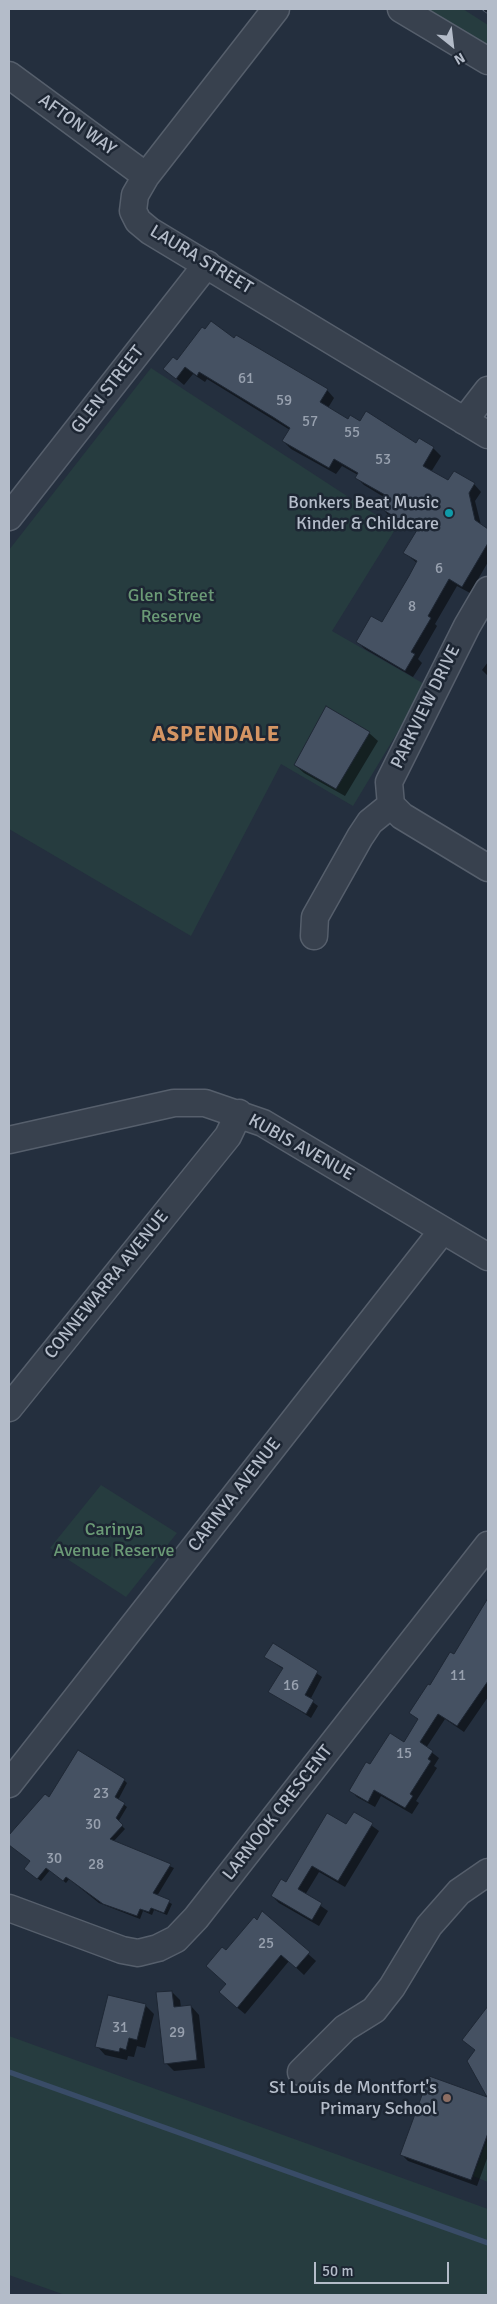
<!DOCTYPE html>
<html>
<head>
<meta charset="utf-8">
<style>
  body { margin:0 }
  #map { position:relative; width:497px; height:2304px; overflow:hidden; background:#242f3e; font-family:Signika,sans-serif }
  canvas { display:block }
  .frame { position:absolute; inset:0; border:10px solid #b4bcc9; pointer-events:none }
  .north { position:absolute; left:427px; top:20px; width:50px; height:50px; -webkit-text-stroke:4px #1d2633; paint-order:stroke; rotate:151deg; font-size:14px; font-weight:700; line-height:20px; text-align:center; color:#b4bcc9 }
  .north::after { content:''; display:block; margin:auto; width:18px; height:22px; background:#b4bcc9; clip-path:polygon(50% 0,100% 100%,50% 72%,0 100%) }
  .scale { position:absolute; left:314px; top:2262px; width:135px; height:22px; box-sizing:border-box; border:2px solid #b4bcc9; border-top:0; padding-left:6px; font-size:15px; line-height:18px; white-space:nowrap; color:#b4bcc9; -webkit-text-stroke:4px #1d2633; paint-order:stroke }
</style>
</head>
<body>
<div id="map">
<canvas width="497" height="2304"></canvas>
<div class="frame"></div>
<div class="north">N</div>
<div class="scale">50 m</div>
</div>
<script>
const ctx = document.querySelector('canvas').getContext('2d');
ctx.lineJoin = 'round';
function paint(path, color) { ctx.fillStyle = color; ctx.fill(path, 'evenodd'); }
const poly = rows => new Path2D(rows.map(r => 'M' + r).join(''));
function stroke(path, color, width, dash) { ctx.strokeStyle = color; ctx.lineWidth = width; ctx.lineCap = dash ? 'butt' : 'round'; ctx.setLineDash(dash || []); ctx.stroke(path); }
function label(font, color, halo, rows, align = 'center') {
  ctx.font = font + ' Signika,sans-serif'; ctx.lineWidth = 5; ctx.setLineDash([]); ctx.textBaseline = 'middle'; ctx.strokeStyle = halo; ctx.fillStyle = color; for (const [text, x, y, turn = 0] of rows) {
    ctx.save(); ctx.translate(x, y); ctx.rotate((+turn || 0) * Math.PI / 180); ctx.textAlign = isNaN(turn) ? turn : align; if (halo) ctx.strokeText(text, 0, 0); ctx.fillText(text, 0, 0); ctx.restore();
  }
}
const green = poly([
  [425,9,463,9,488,25,488,50],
  [151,368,396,528,332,631,426,685,353,806,281,764,191,936,9,829,9,550],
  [101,1485,177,1533,126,1597,50,1548],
  [9,2036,488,2209,488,2295,65,2295,9,2275],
  [488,2138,488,2182,473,2176]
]);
const shadow = poly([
  [235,340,327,390,334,398,328,408,349,420,361,422,416,445,419,440,433,448,441,456,431,472,449,482,474,484,481,492,475,501,481,525,488,530,488,562,470,593,457,586,435,624,437,626,418,659,422,663,413,677,365,649,357,642,382,624,417,563,405,553,417,532,389,516,382,508,387,499,364,485,357,478,358,475,342,466,336,474,291,449,283,441,290,430,207,379,205,382,193,374,184,385,165,369,177,361],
  [488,662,488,676,482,670],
  [369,733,378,741,345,796,304,773,295,765],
  [482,1611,488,1615,488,1697,464,1732,445,1719,426,1748,439,1758,434,1766,437,1768,416,1801,419,1803,412,1814,381,1796,375,1807,357,1797,351,1791,371,1766,404,1744,419,1720,410,1713,454,1656],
  [273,1644,322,1677,310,1700,318,1706,311,1718,270,1692,283,1669,266,1657],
  [124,1780,127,1783,118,1800,127,1807,118,1822,125,1829,113,1842,174,1868,157,1896,172,1904,167,1915,154,1910,152,1915,143,1911,140,1919,99,1903,69,1879,66,1883,50,1870,41,1881,29,1872,32,1861,9,1844,9,1837,45,1795,50,1799],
  [354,1813,379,1831,345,1887,319,1872,305,1895,328,1911,319,1926,279,1903,272,1896,347,1826],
  [262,1913,316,1961,304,1975,289,1961,245,2014,228,2000,227,1984],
  [172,1992,180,2000,181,2007,191,2006,199,2015,205,2068,174,2071,166,2063],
  [145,2005,154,2014,145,2048,137,2046,134,2057,128,2056,127,2060,105,2055,97,2046],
  [488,2008,488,2097,469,2061,476,2050,464,2040],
  [430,2077,488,2099,488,2156,477,2186,408,2161,401,2154]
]);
const stream = poly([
  [9,2072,488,2243]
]);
const building = poly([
  [211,321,234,338,236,335,328,389,320,402,348,419,350,415,360,421,366,411,416,443,419,438,434,447,423,466,448,480,454,471,475,483,469,493,475,520,488,529,488,543,462,587,449,579,428,616,431,618,411,652,415,654,405,671,356,642,371,616,382,622,409,576,417,561,403,553,417,530,380,508,387,496,355,478,358,473,334,459,329,468,282,441,290,428,273,417,199,372,197,376,185,367,176,379,163,369,173,357,177,360,202,327,205,329,211,321],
  [326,706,370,732,336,789,294,765,326,706],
  [488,1598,488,1681,457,1726,438,1714,420,1742,433,1751,428,1759,431,1761,410,1794,413,1796,405,1808,374,1790,368,1802,349,1791,366,1762,370,1764,390,1733,404,1742,418,1719,409,1713,428,1684,430,1685,450,1652,454,1654,488,1598],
  [273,1643,318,1671,305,1695,314,1700,306,1714,268,1692,283,1668,264,1657,273,1643],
  [78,1750,125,1779,115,1797,125,1803,116,1818,123,1825,110,1839,171,1864,153,1893,170,1900,164,1913,151,1908,149,1912,140,1909,137,1916,103,1904,66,1877,63,1881,46,1868,37,1879,24,1869,30,1861,9,1845,9,1835,45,1794,49,1797,78,1750],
  [354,1812,373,1823,338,1881,312,1866,298,1889,322,1903,312,1920,271,1896,281,1879,286,1882,327,1813,346,1824,354,1812],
  [262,1911,310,1952,296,1968,281,1955,237,2008,219,1992,226,1984,206,1966,222,1947,226,1950,254,1917,257,1920,262,1911],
  [172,1991,174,2007,191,2005,197,2060,164,2064,156,1992,172,1991],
  [108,1995,146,2004,137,2040,129,2038,126,2050,120,2048,119,2052,95,2047,108,1995],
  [488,2006,488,2133,471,2180,400,2155,429,2076,487,2097,467,2061,475,2050,462,2040,488,2006]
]);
const minor = poly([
  [276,9,146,176,135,195,133,211,138,221,150,231,488,435],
  [401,9,488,61],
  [9,75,146,176],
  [464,421,488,390],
  [9,517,207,264],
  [488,590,467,626,389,782,391,805,402,816,488,868],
  [314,936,315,917,360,837,370,822,391,805],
  [9,1140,174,1103,205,1103,263,1123,488,1257],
  [9,1408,228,1136,239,1113],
  [9,1784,443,1230],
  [9,1908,122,1950,138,1953,158,1948,176,1939,196,1918,488,1545],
  [301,2072,345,2028,374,2010,392,1987,429,1926,459,1892,488,1872]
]);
const rail = poly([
  [485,9,488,11]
]);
const markers = [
  [449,513,5,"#0f9aa8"],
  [447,2098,5,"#8d6e63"]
];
const numberNames = [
  ["61",246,379],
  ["59",284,401],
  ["57",310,422],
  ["55",352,433],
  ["53",383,460],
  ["6",439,569],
  ["8",412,607],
  ["11",458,1676],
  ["16",291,1686],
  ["15",404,1754],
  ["23",101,1794],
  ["30",93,1825],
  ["30",54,1859],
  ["28",96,1865],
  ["25",266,1944],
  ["31",120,2028],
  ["29",177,2033]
];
const streetNames = [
  ["AFTON WAY",77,125,36],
  ["LAURA STREET",201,260,31],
  ["GLEN STREET",108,390,-52],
  ["PARKVIEW DRIVE",426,707,-64],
  ["KUBIS AVENUE",301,1148,29],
  ["CONNEWARRA AVENUE",107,1285,-51],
  ["CARINYA AVENUE",235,1495,-52],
  ["LARNOOK CRESCENT",278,1813,-52]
];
const poiNames = [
  ["Bonkers Beat Music",439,503],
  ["Kinder & Childcare",439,524],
  ["St Louis de Montfort's",437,2088],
  ["Primary School",437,2109]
];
const parkNames = [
  ["Glen Street",171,596],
  ["Reserve",171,617],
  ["Carinya",114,1530],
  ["Avenue Reserve",114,1551]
];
const districtNames = [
  ["ASPENDALE",216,735]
];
paint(green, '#263c3f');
paint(shadow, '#0007');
stroke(stream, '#394c67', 5.5);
paint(building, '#455162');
stroke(building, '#1f2835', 1);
stroke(minor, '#565f6c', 29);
stroke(minor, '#38414e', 26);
stroke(rail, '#5a6575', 5.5);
stroke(rail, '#1d2633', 4, [11]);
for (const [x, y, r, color] of markers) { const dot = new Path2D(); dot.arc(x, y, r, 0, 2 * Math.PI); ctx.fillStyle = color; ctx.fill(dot); stroke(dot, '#1d2633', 2); }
label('15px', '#98a1af', null, numberNames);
label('18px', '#b4bcc9', '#1d2633', streetNames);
label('18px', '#b4bcc9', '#1d2633', poiNames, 'right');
label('18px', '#6b9a76', '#1d2633', parkNames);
ctx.letterSpacing = '1px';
label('bold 22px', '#d59563', '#1d2633', districtNames);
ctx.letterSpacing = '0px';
</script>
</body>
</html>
